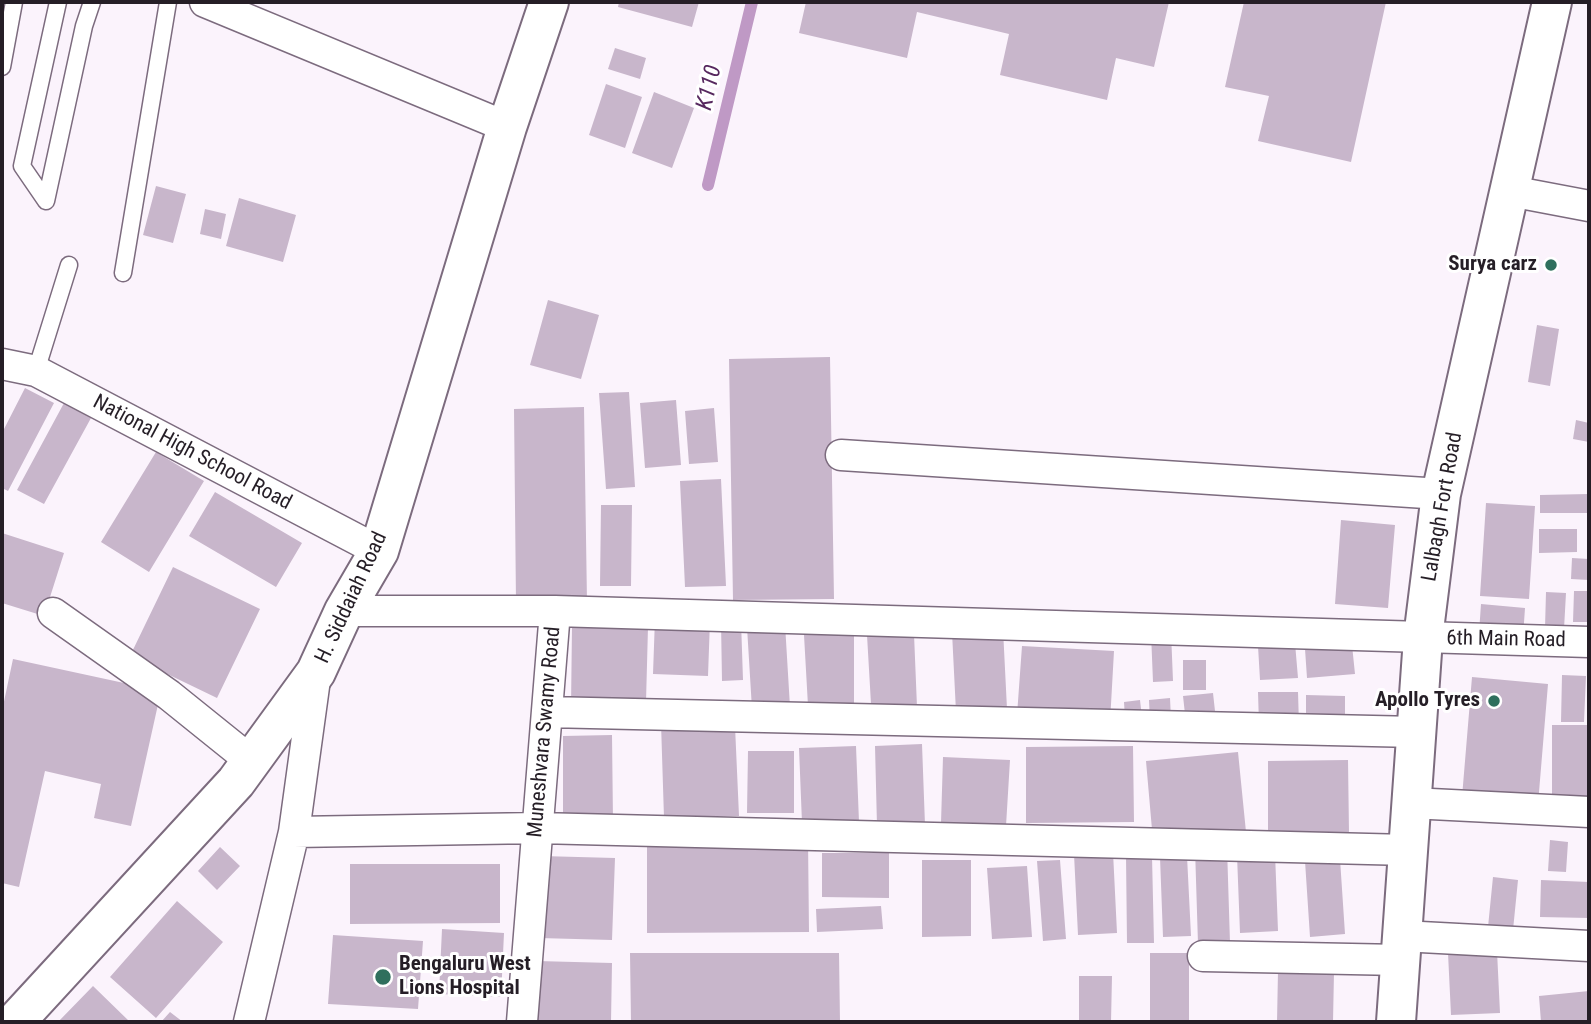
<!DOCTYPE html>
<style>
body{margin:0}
#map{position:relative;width:1591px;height:1024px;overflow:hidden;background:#fbf3fc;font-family:"Roboto Condensed",sans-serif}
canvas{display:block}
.frame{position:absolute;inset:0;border:4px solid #251e26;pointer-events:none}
</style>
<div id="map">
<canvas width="1591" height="1024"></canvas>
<div class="frame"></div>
</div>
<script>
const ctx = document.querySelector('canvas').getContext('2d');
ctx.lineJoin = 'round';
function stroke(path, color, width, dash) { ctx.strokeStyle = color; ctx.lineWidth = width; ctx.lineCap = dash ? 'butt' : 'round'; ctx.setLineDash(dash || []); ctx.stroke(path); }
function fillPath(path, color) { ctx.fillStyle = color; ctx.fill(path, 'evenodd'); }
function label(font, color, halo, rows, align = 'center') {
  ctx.font = font + ' "Roboto Condensed",sans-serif'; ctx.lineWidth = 6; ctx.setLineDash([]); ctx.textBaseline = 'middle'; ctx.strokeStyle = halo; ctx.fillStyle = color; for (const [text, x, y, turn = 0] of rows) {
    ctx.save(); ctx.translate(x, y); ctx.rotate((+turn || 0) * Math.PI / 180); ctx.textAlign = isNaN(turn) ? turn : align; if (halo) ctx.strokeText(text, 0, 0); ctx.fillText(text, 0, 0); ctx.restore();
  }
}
const stream = new Path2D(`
 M708,185L752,2`);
const building = new Path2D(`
 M619,2H699L692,27L618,7Z
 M806,2H1169L1154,67L1116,58L1107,100L1000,75L1009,34L917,12L907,58L799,33Z
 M1244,2H1386L1351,162L1258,141L1269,96L1225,87Z
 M615,48L646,58L640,79L608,69Z
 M606,84L642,97L625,148L589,135Z
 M654,92L694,108L672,168L632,153Z
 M156,186L186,194L173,243L143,235Z
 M239,198L296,215L283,262L226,246Z
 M205,209L226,214L221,239L200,234Z
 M548,300L599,315L581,379L530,365Z
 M1537,325L1559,329L1550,386L1528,382Z
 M830,357L834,599L733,600L729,359Z
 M25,388L54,403L8,491L2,488V433Z
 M629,392L635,487L606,489L599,393Z
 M676,400L681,465L645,468L640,403Z
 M64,403L91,418L44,504L17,490Z
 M584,407L587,602L516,603L514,409Z
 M714,408L718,462L689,464L685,411Z
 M1576,420L1589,423V442L1573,439Z
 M156,452L204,481L149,572L101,542Z
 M721,479L726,586L685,587L680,481Z
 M215,492L302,543L276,587L189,536Z
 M1589,494V513H1540V495Z
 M1486,503L1535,506L1529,599L1480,596Z
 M601,505H632L631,586H600Z
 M1341,520L1395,525L1388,608L1335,604Z
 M1539,529H1577V552L1539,553Z
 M2,533L64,553L44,616L2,603Z
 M1572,558L1589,559V580L1571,579Z
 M173,567L260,609L217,698L130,656Z
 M1574,591H1589V622H1573Z
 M1546,592L1566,593L1564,629L1545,628Z
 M1481,604L1525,608L1523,637L1479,633Z
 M655,618L710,620L708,676L653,674Z
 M741,621L743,680L722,681L721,622Z
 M785,624L790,707L752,709L747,627Z
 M572,626L648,627L646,702L571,707Z
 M1003,629L1007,709L956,712L952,632Z
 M1171,632L1173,681L1153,682L1151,633Z
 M914,634L917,707L871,704L867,635Z
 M804,635H854V706H808Z
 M1295,643L1298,678L1260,680L1258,646Z
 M1352,645L1355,674L1307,678L1305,649Z
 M1022,646L1114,651L1110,722L1017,715Z
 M13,659L161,691L131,826L94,818L101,784L45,771L19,887L2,883V711Z
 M1183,660H1206V690H1183Z
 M1562,675L1586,676L1584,722H1561Z
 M1472,677L1548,684L1538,804L1462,797Z
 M1258,692H1298L1299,725H1259Z
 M1213,693L1216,720L1186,723L1183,696Z
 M1306,695L1345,696V730L1306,729Z
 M1170,698L1171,719L1150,721L1149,700Z
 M1140,700L1142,718L1125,719L1124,702Z
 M661,723L735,726L739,816L664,818Z
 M1552,725H1589V806L1552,807Z
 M612,735L613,822L563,823V736Z
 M922,744L925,825L877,826L875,746Z
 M856,746L859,822L802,823L799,748Z
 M1133,746L1134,822L1026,823V747Z
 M748,751H794V813H747Z
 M1238,752L1246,832L1153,841L1146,761Z
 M943,757L1010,760L1006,826L941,823Z
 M1348,760L1349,833H1268V761Z
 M808,839L809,932L647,933V841Z
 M1550,840L1568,842L1566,872L1548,871Z
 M220,847L240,866L217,890L198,871Z
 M1227,847L1230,943L1198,944L1195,848Z
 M1113,852L1117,933L1078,935L1074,854Z
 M822,853H889V898L822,897Z
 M1275,853L1278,931L1240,933L1237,855Z
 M541,856L615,858L612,940L539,938Z
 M1126,856H1152L1154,943H1127Z
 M1187,856L1191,936L1163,937L1160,857Z
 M1340,859L1345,934L1310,937L1305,861Z
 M922,860H971V936L922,937Z
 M1060,860L1066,939L1043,941L1037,861Z
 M350,864H500V923L350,924Z
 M1027,866L1032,937L992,939L987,868Z
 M1493,877L1518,880L1513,930L1488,927Z
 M1541,880L1589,882V918L1540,917Z
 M177,901L223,942L156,1018L110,977Z
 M881,906L883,929L817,932L816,909Z
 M442,929L504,933L501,997L439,994Z
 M333,935L423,941L418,1009L328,1004Z
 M1497,951L1500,1013L1451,1015L1448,953Z
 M630,953H839L840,1022H631Z
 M1150,953H1189V1022H1150Z
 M537,961L612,963L611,1022H536Z
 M1278,971L1334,972L1333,1022H1277Z
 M1079,976H1112L1111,1022H1079Z
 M93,986L130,1022H58Z
 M1589,991V1022H1541L1539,996Z
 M170,1012L183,1022H161Z`);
const service = new Path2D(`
 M2,67L14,2
 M46,201L22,166L58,2
 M46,201L84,26L92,2
 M123,273L168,2
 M36,371L69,265`);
const minor = new Path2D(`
 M205,2L507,127
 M1510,191L1589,206
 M2,364L36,371L379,551
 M841,455L1441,494
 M344,611H555L522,1022
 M555,611L1589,642
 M53,613L169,695L251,761
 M547,712L1416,732
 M1411,803L1589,812
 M294,832L538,828L1408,850
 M1402,936L1589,946
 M1203,956L1400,960
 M249,1022L294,832L316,672`);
const primary = new Path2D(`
 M15,1022L236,782L316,672L344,611L379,551L507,127L549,2
 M1396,1022L1423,638L1441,494L1552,2`);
const markers = [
 [1551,265,7,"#2f6f5d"],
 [1494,701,7,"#2f6f5d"],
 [383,977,9,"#2f6f5d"]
];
const poiNames = [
 ["Surya carz",1537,265],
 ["Apollo Tyres",1480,701],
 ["Bengaluru West",399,965,"left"],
 ["Lions Hospital",399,989,"left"]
];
const streetNames = [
 ["National High School Road",192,453,28],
 ["Lalbagh Fort Road",1443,507,-80],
 ["H. Siddaiah Road",352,598,-65],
 ["6th Main Road",1506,640,1],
 ["Muneshvara Swamy Road",545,732,-85]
];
const waterNames = [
 ["K110",710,88,-77]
];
stroke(stream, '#bf99c5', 12);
fillPath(building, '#c8b6cb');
stroke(service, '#7c6b7e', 19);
stroke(minor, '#7c6b7e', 33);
stroke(primary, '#7c6b7e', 42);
stroke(service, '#fff', 16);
stroke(minor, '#fff', 30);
stroke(primary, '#fff', 38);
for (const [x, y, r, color] of markers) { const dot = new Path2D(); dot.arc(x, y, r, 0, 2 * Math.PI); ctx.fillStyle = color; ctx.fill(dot); stroke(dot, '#fff', 2.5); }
label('bold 21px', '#251e26', '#fff', poiNames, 'right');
label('21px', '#251e26', '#fff', streetNames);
label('italic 23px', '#57285f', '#fff', waterNames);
</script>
